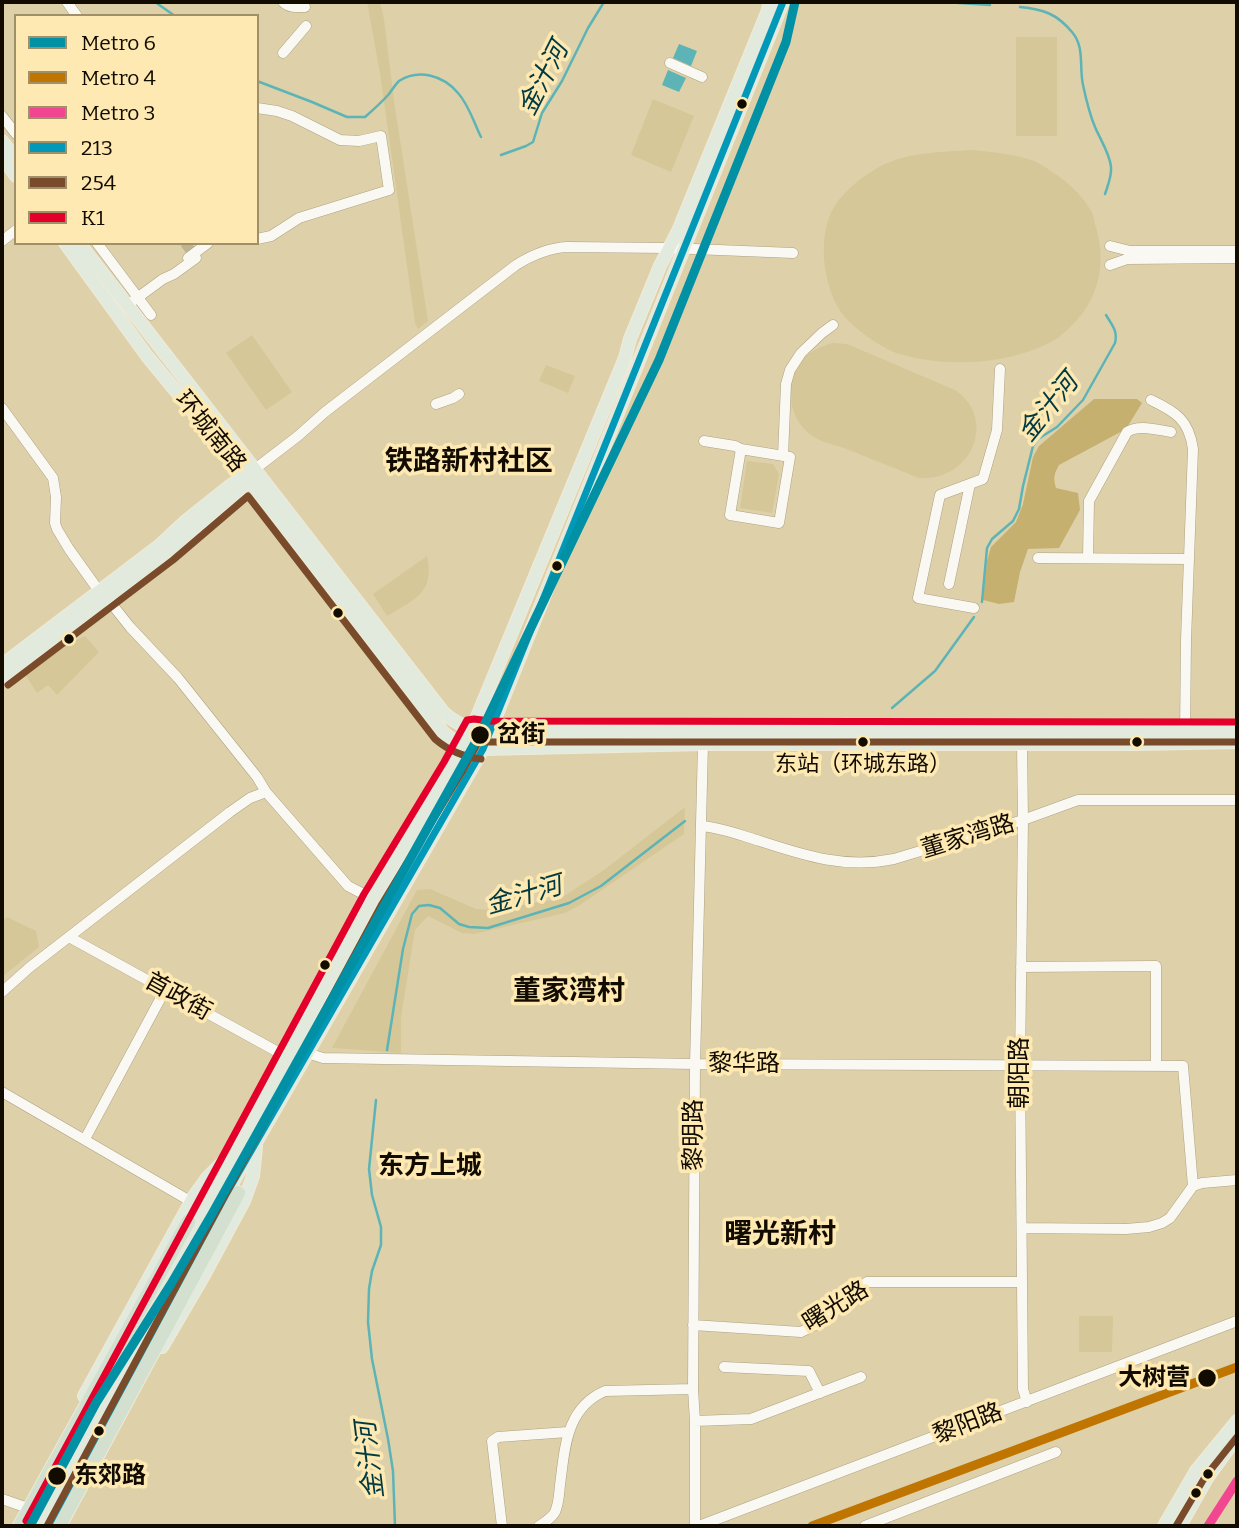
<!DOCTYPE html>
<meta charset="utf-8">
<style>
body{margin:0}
#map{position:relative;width:1239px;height:1528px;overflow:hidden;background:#ded1aa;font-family:Bitter,serif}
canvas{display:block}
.frame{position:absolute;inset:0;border:4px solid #120b00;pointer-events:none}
.legend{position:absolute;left:14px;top:14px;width:245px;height:231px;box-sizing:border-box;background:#fde9b1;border:2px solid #9f906a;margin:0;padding:9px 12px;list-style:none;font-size:21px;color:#120b00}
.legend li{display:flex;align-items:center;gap:14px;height:35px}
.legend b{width:35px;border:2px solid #9f906a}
</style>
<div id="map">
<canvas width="1239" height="1528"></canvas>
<div class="frame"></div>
<ul class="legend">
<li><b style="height:9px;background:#0290a4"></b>Metro 6</li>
<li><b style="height:9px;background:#bf7500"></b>Metro 4</li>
<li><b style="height:9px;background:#f24690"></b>Metro 3</li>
<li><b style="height:9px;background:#0299b9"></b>213</li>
<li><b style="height:9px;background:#7a4b2a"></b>254</li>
<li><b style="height:9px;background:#e4002b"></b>K1</li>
</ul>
</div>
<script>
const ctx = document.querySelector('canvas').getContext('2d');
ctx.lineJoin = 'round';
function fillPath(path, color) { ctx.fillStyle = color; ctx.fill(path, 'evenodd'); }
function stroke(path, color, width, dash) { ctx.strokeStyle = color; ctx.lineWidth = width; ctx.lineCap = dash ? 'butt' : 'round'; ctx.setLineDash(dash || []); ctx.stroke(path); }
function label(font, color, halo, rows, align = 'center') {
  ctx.font = font + ' Bitter,"Noto Sans SC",serif'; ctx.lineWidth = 7; ctx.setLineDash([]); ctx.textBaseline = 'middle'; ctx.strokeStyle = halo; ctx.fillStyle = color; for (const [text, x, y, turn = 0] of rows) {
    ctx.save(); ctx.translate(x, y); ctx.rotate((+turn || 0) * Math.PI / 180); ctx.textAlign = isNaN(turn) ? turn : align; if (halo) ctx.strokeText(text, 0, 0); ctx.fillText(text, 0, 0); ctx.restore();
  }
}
const green = new Path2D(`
 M367,2H380L384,19L394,101L428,321L418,329L415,323L380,73Z
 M1016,37H1057V136H1016Z
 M653,99L694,116L671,172L631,155Z
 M972,150C993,152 1014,154 1034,161C1041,164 1047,168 1052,172C1067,181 1081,194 1090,209C1093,213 1094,219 1095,224C1107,260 1100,299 1072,325C1067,330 1061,336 1056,339C1019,361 968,366 927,360C917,358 905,356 896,353C879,346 851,327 841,312C822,284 817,234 835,205C845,191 859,179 874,170C902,152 940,152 972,150Z
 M252,335L292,392L266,410L226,353Z
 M833,343L847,344L955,390C999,420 970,482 919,478C894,468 869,458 844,448C834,445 822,442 814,437C793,424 786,397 793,375C800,357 815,347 833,343Z
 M546,365L575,376L568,393L539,381Z
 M747,461L773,464L779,474L772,513L740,508Z
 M427,556C435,593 415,599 387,616L373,594Z
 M85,636L99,652L57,695L48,685L37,693L24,673L45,655Z
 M685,807L684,834L580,905L565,913L474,934L462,933L428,916L415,930L401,1017V1053L332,1048L417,890L430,889L476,909L496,910L561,898L604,870Z
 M7,917L36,931L39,947L2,977V921Z
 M1079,1316H1113L1112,1352H1079Z`);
const forest = new Path2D(`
 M1094,399H1137L1142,403L1126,429L1059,465C1054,474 1053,478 1056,488L1078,493L1080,510L1059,548L1028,549L1020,572L1014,602L999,604L983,600L987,561L991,547L1016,522L1023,504L1033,457L1039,446Z`);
const water = new Path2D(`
 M679,44L697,51L691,66L673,58Z
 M668,70L686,78L679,92L662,85Z`);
const stream = new Path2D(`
 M155,2L175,16
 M944,2L990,5
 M1020,7C1043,9 1057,14 1072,32C1085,47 1079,67 1083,85C1086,99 1089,113 1095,127C1100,139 1110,154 1111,167C1112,176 1108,185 1105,194
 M257,81L312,102L347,117H365C373,110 382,102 389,94C392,90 395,85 399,81C419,68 444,76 458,93C469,105 474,123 481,137
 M501,155L526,146L533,142L542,113L562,81L588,28L604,2
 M982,602L987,548L992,539L1013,521L1019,509L1023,486L1033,446L1038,439L1057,427L1083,400L1115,343C1118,331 1112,325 1106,315
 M892,708L935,671L974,617
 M387,1050L403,949L412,914L419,906L429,905L440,908L459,924L469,927L488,928L569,903L601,886L685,821
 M376,1100L369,1169L372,1195L381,1227V1245L372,1271L369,1289L368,1322L372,1359L388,1439L393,1471L395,1526`);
const minorTunnel = new Path2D(`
 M185,243L196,258`);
const minor = new Path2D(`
 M67,2L77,16
 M283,2C289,8 297,7 305,7
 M283,53L306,26
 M670,63L702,77
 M257,108L277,111L292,116L340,140L359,141L381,136L389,190L299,218L271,236L257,239
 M2,116L16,134
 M2,241L16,230
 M97,243L151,315
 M1110,246L1130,251H1237
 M188,258L208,243
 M1110,265L1127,259L1237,258
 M133,301L163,279L174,274L196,258
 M1151,400C1176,412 1189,420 1193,449L1186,640L1185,733
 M436,404L453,398L459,394
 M2,408L53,478L56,497L55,523L57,529L69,549L99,591
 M704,441L735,446L741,449
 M741,449L790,457L779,523L730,515Z
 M783,456L786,384L790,370L801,353L822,333L833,325
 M255,469L298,436L325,412L516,265C532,255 548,248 567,247L669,248L793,253
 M1038,558L1189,559
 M1088,558L1089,501L1127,432C1139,424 1157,430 1171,432
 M949,584L970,484
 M107,598L130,627L178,678L257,777L266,792
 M974,608L918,598L940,495L983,479L997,430L1000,369
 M1022,744L1023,820L1020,1066L1023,1389L1027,1402
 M702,826C722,828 740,835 760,841C806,856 845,869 894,859L1023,820L1078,800H1237
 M69,937L287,1057
 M1021,967L1156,966V1066
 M2,992L30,967L230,812L250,798L266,792L348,886L373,899
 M307,1053L323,1058L695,1064L1183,1066L1193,1186
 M2,1092L190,1201
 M85,1139L165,990
 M1022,1228L1126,1229L1149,1227L1162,1223L1170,1218L1193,1186L1202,1183L1237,1180
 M693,1325L801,1332L825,1320L867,1282H1022
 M724,1367L809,1371L820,1393
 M695,1421L751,1419L861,1377
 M2,1499L25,1507
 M502,1526L492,1441L498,1437L568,1432
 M539,1526C545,1522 552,1518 555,1512C559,1503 559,1494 560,1485C565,1447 566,1408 605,1391L693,1389
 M695,1526V1421L693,1389L695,1064L703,744
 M699,1526L1237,1321
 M865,1526L1056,1452`);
const major = new Path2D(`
 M2,141L16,159
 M2,157L16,176
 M65,243L147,356L250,481L443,732C454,743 467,747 483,749L703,744H1138L1237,742
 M79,243L444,713C456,724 473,730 489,732L764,731L1237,732
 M2,665L160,545L187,520L231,485L252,471
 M2,677L167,552L255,476
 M162,1347L203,1277L244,1201L253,1176L256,1147
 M84,1396L194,1196L207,1178L232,1153
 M35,1526L373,899L465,746L625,358L630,339L660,266L679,229L767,13L770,2
 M48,1526L225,1196L483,749L783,2
 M1164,1526L1196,1471L1237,1421
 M1180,1526L1207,1478L1237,1437`);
const highway = new Path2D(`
 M20,1526L188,1222
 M59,1526L238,1193`);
const bus1 = new Path2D(`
 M48,1526L225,1196L483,749L783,2`);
const bus2 = new Path2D(`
 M8,685L173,560L248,496L435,739C449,751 464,757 481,759
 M47,1526L382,904L462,772L479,741L489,742H1237
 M1176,1526L1205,1477L1237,1437`);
const bus3 = new Path2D(`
 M26,1521L364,894L444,762L467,720L474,719L490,721L1237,722`);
const metro1 = new Path2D(`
 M30,1526L96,1403L171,1284L212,1214L480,734L659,360L786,42L795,2`);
const metro2 = new Path2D(`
 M812,1526L1237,1367`);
const metro3 = new Path2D(`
 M1208,1526L1237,1481`);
const markers = [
 [742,104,6,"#120b00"],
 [557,566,6,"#120b00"],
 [338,613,6,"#120b00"],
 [69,639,6,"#120b00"],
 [480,735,10,"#120b00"],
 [863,742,6,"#120b00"],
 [1137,742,6,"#120b00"],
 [325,965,6,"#120b00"],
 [1207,1378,10,"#120b00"],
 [99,1431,6,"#120b00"],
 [1208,1474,6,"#120b00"],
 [57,1476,10,"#120b00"],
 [1196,1493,6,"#120b00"]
];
const busNames = [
 ["东站（环城东路）",863,765]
];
const streetNames = [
 ["环城南路",210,432,51],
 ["董家湾路",968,837,-17],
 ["首政街",178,997,29],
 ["黎华路",744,1064],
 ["朝阳路",1020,1073,-90],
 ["黎明路",694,1135,-90],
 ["曙光路",836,1307,-32],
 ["黎阳路",968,1424,-21]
];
const stopNames = [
 ["岔街",497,735],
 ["大树营",1190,1378,"right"],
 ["东郊路",74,1476]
];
const waterNames = [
 ["金汁河",544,79,-63],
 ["金汁河",1049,408,-51],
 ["金汁河",524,896,-16],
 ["金汁河",371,1460,-97]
];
const neighbourhoodNames = [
 ["东方上城",430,1167]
];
const quarterNames = [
 ["铁路新村社区",469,462],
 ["董家湾村",569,992],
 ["曙光新村",780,1235]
];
fillPath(green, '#d6c798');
fillPath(forest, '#c5b070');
fillPath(water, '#5cb4b6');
stroke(stream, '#5cb4b6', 2.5);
stroke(minorTunnel, '#bfb390', 10, [10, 5]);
stroke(minor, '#aca283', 11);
stroke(major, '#f0ead9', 14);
stroke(highway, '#f0ead9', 16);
stroke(minor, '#faf8f2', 10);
stroke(major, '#e2eade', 12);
stroke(highway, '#d3e0cf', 14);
stroke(bus1, '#0299b9', 7);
stroke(bus2, '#7a4b2a', 7);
stroke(bus3, '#e4002b', 7);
stroke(metro1, '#0290a4', 9);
stroke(metro2, '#bf7500', 9);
stroke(metro3, '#f24690', 9);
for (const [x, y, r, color] of markers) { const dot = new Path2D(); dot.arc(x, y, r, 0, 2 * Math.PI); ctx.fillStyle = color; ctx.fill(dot); stroke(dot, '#fde9b1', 2.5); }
label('22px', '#120b00', '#fde9b1', busNames);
label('24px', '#120b00', '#fde9b1', streetNames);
label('bold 24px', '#120b00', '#fde9b1', stopNames, 'left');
label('italic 26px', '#003941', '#fde9b1', waterNames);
label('bold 26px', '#120b00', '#fde9b1', neighbourhoodNames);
label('bold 28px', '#120b00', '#fde9b1', quarterNames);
</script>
